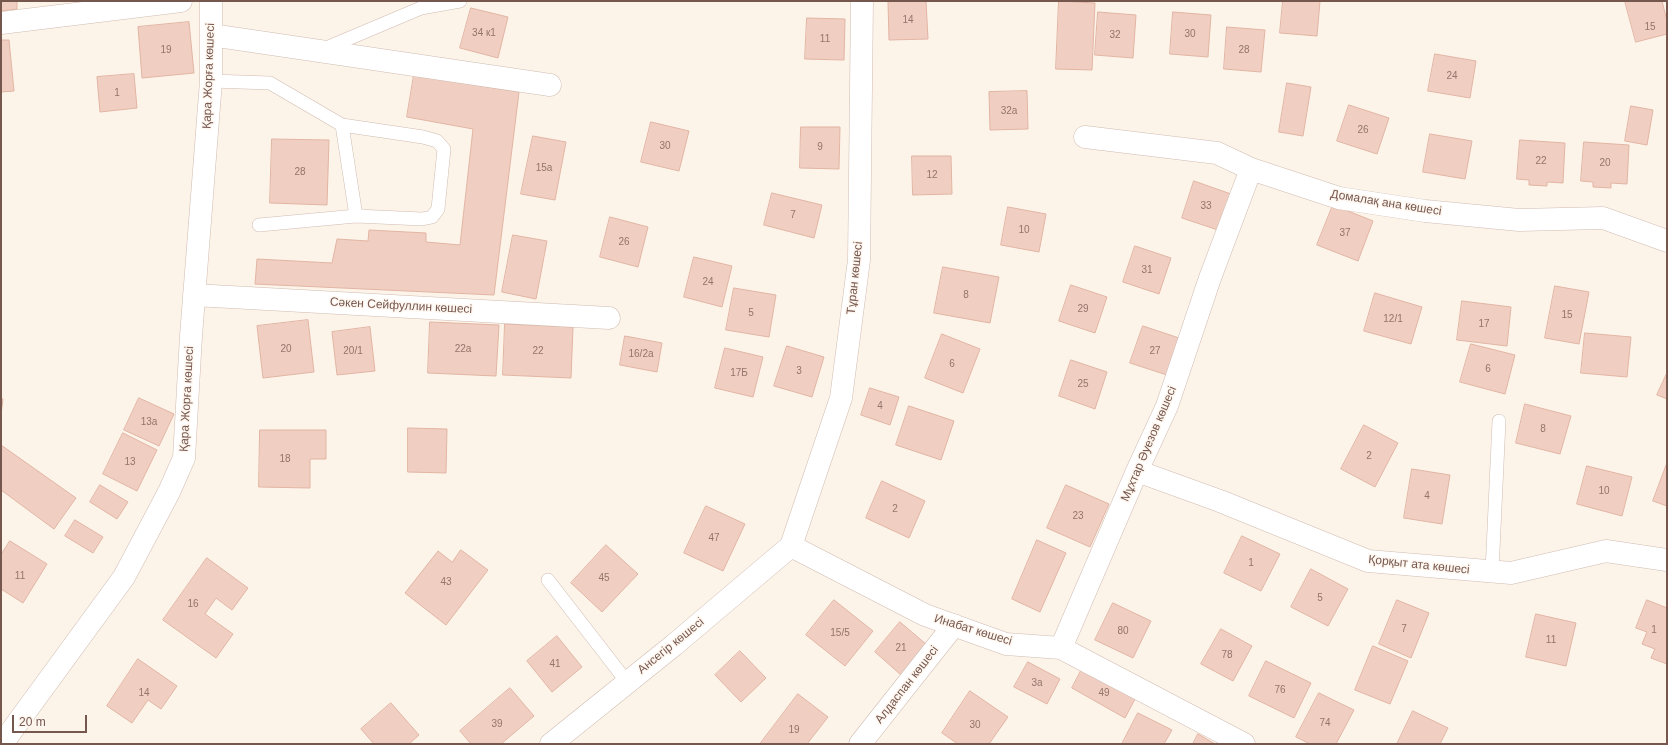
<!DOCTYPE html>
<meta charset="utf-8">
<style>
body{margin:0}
#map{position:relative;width:1668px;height:745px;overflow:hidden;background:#fcf3e9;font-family:Helvetica,sans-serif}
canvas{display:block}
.frame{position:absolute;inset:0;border:2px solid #76574e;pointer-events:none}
.scale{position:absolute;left:12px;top:715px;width:75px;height:18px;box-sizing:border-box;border:2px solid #76574e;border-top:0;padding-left:5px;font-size:12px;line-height:14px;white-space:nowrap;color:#76574e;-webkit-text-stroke:3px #fef7f0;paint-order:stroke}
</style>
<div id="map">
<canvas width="1668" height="745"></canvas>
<div class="frame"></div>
<div class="scale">20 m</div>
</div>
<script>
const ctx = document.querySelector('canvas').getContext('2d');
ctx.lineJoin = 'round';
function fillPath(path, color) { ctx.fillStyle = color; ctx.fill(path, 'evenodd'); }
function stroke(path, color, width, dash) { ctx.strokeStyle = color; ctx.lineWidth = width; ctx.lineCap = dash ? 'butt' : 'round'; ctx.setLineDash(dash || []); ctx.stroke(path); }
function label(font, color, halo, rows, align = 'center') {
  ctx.font = font + ' Helvetica,sans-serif'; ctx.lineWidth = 3; ctx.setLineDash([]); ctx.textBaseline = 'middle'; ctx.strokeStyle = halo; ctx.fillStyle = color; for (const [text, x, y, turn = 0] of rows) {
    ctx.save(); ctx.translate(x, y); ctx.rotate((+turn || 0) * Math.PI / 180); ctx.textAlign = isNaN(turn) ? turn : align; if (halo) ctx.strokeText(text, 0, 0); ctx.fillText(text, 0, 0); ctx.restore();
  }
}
const building = new Path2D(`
 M1,1H17V9L1,11Z
 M926,1L928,39L889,40L888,2Z
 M1059,1L1095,3L1092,70L1056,69Z
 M1283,1H1320L1317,36L1280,33Z
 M1625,1H1662L1667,21V34L1636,42Z
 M471,8L508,17L498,58L460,48Z
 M1098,12L1136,15L1133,58L1095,55Z
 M1173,12L1211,15L1208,57L1170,54Z
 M807,18L845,19L844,60L805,59Z
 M189,22L194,73L142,78L138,27Z
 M1227,27L1265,30L1261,72L1224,69Z
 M1,40H9L14,91L1,92Z
 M1435,54L1476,61L1470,98L1428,91Z
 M134,74L137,108L100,112L97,77Z
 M414,75L519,92L494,295L255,284L257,259L332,263L337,239L368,241L369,230L426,233V242L460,245L473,129L407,117Z
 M1287,83L1311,87L1303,136L1279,132Z
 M1027,91L1028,129L990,130L989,92Z
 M1349,105L1389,118L1377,154L1337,141Z
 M1631,106L1653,110L1647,145L1625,141Z
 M651,122L689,131L679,171L641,162Z
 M801,127H840L839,169L800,168Z
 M1430,134L1472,141L1465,179L1423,172Z
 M533,136L566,142L555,200L521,194Z
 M272,139L329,140L327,205L270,203Z
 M1520,140L1565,143L1563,183L1547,182V186L1529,185V180L1517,179Z
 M1584,142L1629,145L1627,184L1611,183V188L1593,187V182L1581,181Z
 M912,156H951L952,194L913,195Z
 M1194,181L1231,194L1218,230L1182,218Z
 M772,193L822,205L814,238L764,225Z
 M1333,205L1373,221L1358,261L1317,245Z
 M1008,207L1046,214L1039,252L1001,245Z
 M610,217L648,227L638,267L600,257Z
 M513,235L547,241L536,299L502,292Z
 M1135,246L1171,258L1159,294L1123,282Z
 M694,257L732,266L722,307L684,297Z
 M943,267L999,277L990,323L934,313Z
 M1071,285L1107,297L1095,333L1059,321Z
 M1555,286L1589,292L1579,344L1545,338Z
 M734,288L776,295L769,337L726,330Z
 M1375,293L1422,307L1411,344L1364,331Z
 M1462,301L1511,307L1507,346L1457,340Z
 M308,320L314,372L263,378L257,326Z
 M430,322L499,325L496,376L428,373Z
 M505,324L573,327L571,378L503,375Z
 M1143,326L1179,338L1167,375L1130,363Z
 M370,327L375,371L337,375L332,332Z
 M1585,333L1631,337L1627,377L1581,373Z
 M942,334L980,349L963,393L925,378Z
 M625,336L662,343L657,372L620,365Z
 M1471,344L1515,355L1505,394L1460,382Z
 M787,346L824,357L812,397L774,386Z
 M725,348L763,357L753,397L715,388Z
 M1071,360L1107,372L1095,409L1059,396Z
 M1667,373V399L1657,395Z
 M870,388L899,397L890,425L861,415Z
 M139,398L174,414L159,446L124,430Z
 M1,399H3L1,414Z
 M1525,404L1571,416L1560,454L1516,443Z
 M909,406L954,421L941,460L896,445Z
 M1364,425L1398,443L1375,487L1341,469Z
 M408,428L447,429L446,473L408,472Z
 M260,430H326V459H310V488L259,487Z
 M123,433L157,450L137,491L103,474Z
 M1,445L76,498L54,529L1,490Z
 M1667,463V506L1653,501Z
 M1587,466L1632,477L1622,516L1577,504Z
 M1412,469L1450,475L1442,524L1404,518Z
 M882,481L925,501L909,538L866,518Z
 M100,485L128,502L117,519L90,502Z
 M1066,485L1109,504L1090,547L1047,528Z
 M706,506L745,524L723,571L684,553Z
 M75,520L103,537L93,553L65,536Z
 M1242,536L1280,554L1261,591L1224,573Z
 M1037,540L1066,553L1040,612L1012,599Z
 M10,541L47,564L23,603L1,589V555Z
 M606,545L638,574L602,612L571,583Z
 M461,550L488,570L446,625L405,593L438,551L452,562Z
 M207,558L248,588L232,610L216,598L205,614L233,634L216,658L163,620Z
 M1311,569L1348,589L1328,626L1291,607Z
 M834,600L873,631L845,666L806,635Z
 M1397,600L1429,613L1411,658L1379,644Z
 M1647,600L1667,608V664L1651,658L1655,649L1642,644L1647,632L1636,628Z
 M1113,603L1151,621L1133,658L1095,640Z
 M1536,614L1576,623L1566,666L1526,657Z
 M900,622L927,645L901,675L875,652Z
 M1221,629L1252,646L1233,681L1201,664Z
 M557,636L582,667L552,692L527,661Z
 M1373,646L1408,661L1390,704L1355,690Z
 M740,651L766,678L741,702L715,675Z
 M138,659L177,686L161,709L148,700L132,723L107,706Z
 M1266,661L1311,683L1294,718L1249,696Z
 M1028,662L1060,679L1047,704L1014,687Z
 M1082,669L1135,699L1125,718L1072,688Z
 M510,688L534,716L501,744H471L460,731Z
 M970,691L1008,717L989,744H958L942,733Z
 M1319,693L1354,710L1336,744H1310L1296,737Z
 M798,694L828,717L807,744H760Z
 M391,703L419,735L409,744H374L361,729Z
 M1413,711L1448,728L1440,744H1397Z
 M1138,713L1172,730L1164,744H1122Z
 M1198,734L1215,744H1193Z`);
const service = new Path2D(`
 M324,49L421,8L460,1
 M211,81L270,83L342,125L423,137L437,141L444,149L438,209L432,217L422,219L356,216L259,225
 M342,125L356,216
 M1492,572L1499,421
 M548,580L627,682`);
const minor = new Path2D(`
 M1,23L181,1
 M211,35L550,85
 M1085,137L1217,153L1251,169L1339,198L1425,211L1519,220L1603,218L1667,241
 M194,295L609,318
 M1137,471L1220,501L1368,561L1511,573L1606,551L1667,560
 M791,546L841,398L859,260L862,1
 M791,546L925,615L1006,644L1061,648L1244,744
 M1061,648L1137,471L1167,406L1210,278L1251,169
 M2,744L124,577L169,492L184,458L191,336L211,81V1
 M551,744L674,645L791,546
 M860,744L954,625`);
const numberNames = [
 ["14",908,20],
 ["15",1650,27],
 ["34 к1",484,33],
 ["30",1190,34],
 ["32",1115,35],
 ["11",825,39],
 ["19",166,50],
 ["28",1244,50],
 ["24",1452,76],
 ["1",117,93],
 ["32а",1009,111],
 ["26",1363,130],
 ["30",665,146],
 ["9",820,147],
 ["22",1541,161],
 ["20",1605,163],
 ["15а",544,168],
 ["28",300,172],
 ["12",932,175],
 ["33",1206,206],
 ["7",793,215],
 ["10",1024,230],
 ["37",1345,233],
 ["26",624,242],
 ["31",1147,270],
 ["24",708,282],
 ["8",966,295],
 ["29",1083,309],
 ["5",751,313],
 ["15",1567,315],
 ["12/1",1393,319],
 ["17",1484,324],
 ["20",286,349],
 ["22а",463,349],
 ["20/1",353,351],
 ["22",538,351],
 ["27",1155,351],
 ["16/2а",641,354],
 ["6",952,364],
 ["6",1488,369],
 ["3",799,371],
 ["17Б",739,373],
 ["25",1083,384],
 ["4",880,406],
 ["13а",149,422],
 ["8",1543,429],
 ["2",1369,456],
 ["18",285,459],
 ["13",130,462],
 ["10",1604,491],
 ["4",1427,496],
 ["2",895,509],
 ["23",1078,516],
 ["47",714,538],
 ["1",1251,563],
 ["11",20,576],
 ["45",604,578],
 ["43",446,582],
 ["5",1320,598],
 ["16",193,604],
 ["7",1404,629],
 ["1",1654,630],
 ["80",1123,631],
 ["15/5",840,633],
 ["11",1551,640],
 ["21",901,648],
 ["78",1227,655],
 ["41",555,664],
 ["3а",1037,683],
 ["76",1280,690],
 ["14",144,693],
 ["49",1104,693],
 ["74",1325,723],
 ["39",497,724],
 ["30",975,725],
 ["19",794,730]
];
const streetNames = [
 ["Қара Жорға көшесі",209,76,-88],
 ["Домалақ ана көшесі",1386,203,9],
 ["Тұран көшесі",855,278,-84],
 ["Сәкен Сейфуллин көшесі",401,306,3],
 ["Қара Жорға көшесі",187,399,-87],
 ["Мұхтар Әуезов көшесі",1149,444,-67],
 ["Қорқыт ата көшесі",1419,565,6],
 ["Инабат көшесі",973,630,17],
 ["Ансегір көшесі",671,646,-39],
 ["Алдаспан көшесі",907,685,-52]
];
fillPath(building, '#f0cfc2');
stroke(building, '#e2b4a3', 1);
stroke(service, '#d0bcb2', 14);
stroke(minor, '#d0bcb2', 23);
stroke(service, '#fff', 13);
stroke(minor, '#fff', 22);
label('10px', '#94756b', null, numberNames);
label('12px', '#76574e', '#fef7f0', streetNames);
</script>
